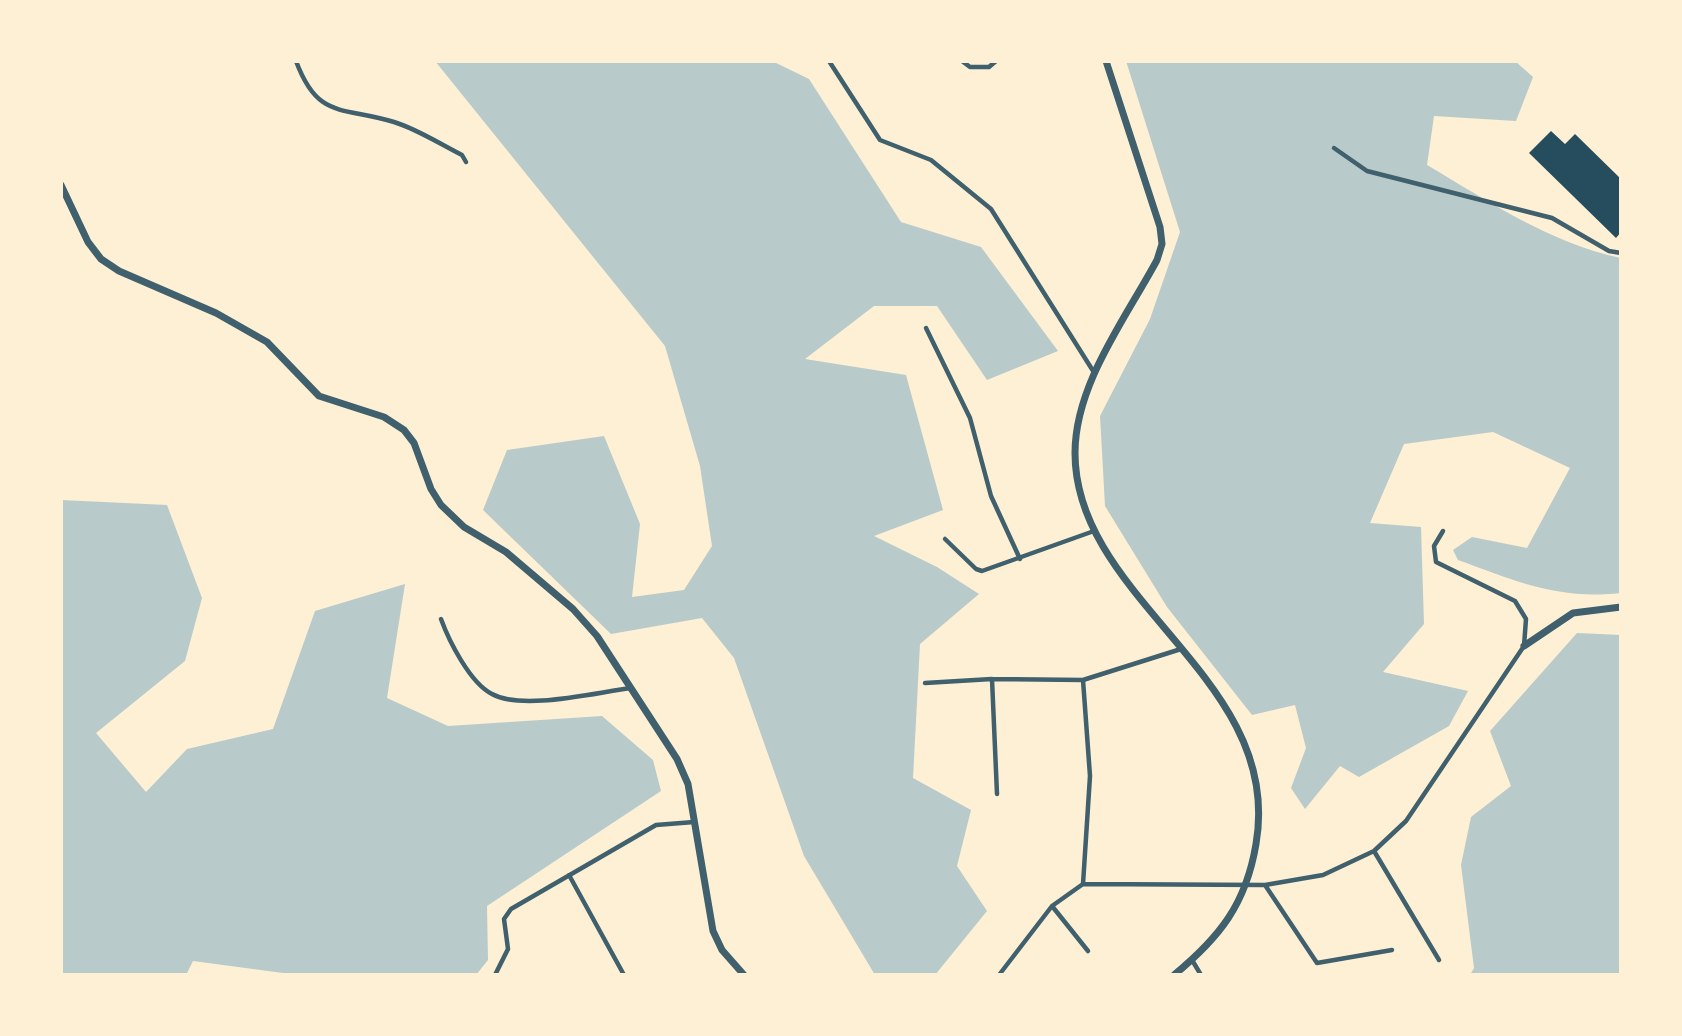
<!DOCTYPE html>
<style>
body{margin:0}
#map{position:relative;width:1682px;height:1036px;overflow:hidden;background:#fdf0d5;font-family:"Nunito Sans",sans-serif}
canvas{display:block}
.frame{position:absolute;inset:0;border:63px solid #fdf0d5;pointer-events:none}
</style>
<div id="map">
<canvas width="1682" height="1036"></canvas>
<div class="frame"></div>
</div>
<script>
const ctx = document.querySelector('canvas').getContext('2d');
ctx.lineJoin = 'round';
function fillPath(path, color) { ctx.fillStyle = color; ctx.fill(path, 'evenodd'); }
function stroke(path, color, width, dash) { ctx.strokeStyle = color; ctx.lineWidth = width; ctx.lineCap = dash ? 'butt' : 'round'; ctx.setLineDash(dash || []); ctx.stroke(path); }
const green = new Path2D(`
 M435,61H772L809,79L901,222L981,247L1058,351L987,380L937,306H874L805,359L906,375L943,510L874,536L937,567L979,594L920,644L913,778L971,810L957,866L987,911L935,975H875L804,856L734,658L702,618L611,634L483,510L507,450L604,436L640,524L632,597L684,590L712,546L700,466L665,346Z
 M1126,61H1515L1533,77L1516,121L1434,116L1427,165C1488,201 1550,243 1621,258V593C1557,600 1516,581 1458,560L1453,550L1472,537L1527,548L1570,468L1493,432L1404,444L1370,523L1421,527L1424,624L1383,672L1468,691L1449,726L1359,777L1340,766L1305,809L1291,788L1306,748L1295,705L1252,715L1167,607L1105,506L1100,416L1150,319L1180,232Z
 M61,500L167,505L202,598L185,661L96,733L146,792L187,749L273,729L315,611L405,584L387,698L448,726L602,716L653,760L661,791L487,906L488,960L476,975H298L193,961L186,975H61Z
 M1577,633L1621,635V975H1470L1474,968L1461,865L1471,817L1511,786L1490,731Z`);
const building = new Path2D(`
 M1551,131L1565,144L1575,134L1621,179V232L1616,238L1529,153Z`);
const service = new Path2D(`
 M296,61C318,120 342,106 394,122C417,129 440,144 462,155L466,162
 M829,61L880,140L931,160L991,209L1095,374
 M962,61L970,67H989L996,61
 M1334,148L1367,171L1552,218L1609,251L1621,253
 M926,328L970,418L991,496L1020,559
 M945,539L976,569L982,571L1094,531
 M441,619C449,641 470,683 492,694C523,711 597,692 632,688
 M992,679L997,794
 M925,683L992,679L1083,680L1181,649
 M1374,851L1439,960
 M569,875L624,975
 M1083,884L1265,885L1323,875L1374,851L1406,821L1524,646L1526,619L1515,601L1436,562L1434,546L1443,531
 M1265,885L1317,963L1392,950
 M1052,906L1088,951
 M1192,960L1201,975
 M495,975L508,949L504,919L511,909L656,825L694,822
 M999,975L1052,906L1083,884L1090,776L1083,680`);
const minor = new Path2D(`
 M1106,61L1160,227L1162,244L1157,260C1126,318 1075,384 1075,453C1075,602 1285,678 1256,844C1246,904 1220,937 1174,975
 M61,185L88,242L101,259L119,271L216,313L267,342L319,396L384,417L404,430L414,443L431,489L441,505L464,527L506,552L573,609L597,636L677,759L688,784L713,931L722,950L744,975
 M1524,646L1573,613L1621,607`);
fillPath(green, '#b9caca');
fillPath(building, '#264d5e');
stroke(service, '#3f606c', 4.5);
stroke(minor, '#3f606c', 7);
</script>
